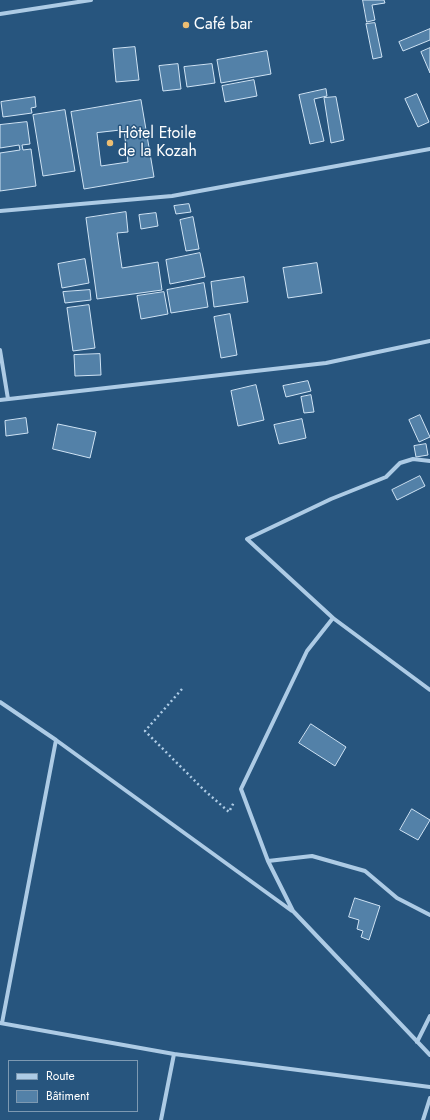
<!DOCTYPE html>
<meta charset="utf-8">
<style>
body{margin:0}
#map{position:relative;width:430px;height:1120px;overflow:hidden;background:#27557e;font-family:Jost,sans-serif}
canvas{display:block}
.legend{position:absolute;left:8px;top:1060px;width:130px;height:52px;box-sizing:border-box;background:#27557e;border:1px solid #7d99b2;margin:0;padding:5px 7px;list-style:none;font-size:12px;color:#fff}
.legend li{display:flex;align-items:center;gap:8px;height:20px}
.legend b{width:20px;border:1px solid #7d99b2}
</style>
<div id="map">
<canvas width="430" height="1120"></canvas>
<ul class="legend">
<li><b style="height:5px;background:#adcbe5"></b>Route</li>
<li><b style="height:11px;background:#5381a8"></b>Bâtiment</li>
</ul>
</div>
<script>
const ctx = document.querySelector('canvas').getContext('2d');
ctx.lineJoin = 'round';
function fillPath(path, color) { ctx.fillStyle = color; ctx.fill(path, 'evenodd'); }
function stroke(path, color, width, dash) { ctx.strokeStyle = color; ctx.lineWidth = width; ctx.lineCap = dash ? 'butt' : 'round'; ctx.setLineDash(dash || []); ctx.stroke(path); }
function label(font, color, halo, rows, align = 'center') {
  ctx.font = font + ' Jost,sans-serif'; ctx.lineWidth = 3; ctx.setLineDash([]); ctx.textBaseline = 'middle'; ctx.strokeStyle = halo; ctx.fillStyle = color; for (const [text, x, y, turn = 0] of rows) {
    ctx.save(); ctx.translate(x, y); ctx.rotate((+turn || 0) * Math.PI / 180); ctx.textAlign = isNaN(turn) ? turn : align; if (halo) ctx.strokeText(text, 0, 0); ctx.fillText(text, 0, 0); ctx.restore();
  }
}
const building = new Path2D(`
 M363,0H384L385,3L372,5L375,20L367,22Z
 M375,23L382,57L373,59L366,24Z
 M430,29V40L403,51L399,42Z
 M135,47L139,80L116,82L113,49Z
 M430,48V73L421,52Z
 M267,51L271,74L221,83L217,60Z
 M178,64L181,89L163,91L159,66Z
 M212,64L215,83L187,87L184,67Z
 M254,80L257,96L225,102L222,86Z
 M326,89L327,96L314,99L324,141L310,144L299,95Z
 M417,94L429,122L418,127L405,99Z
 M35,97L36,107L31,108L32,113L3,117L1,102Z
 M336,97L344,140L331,143L324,98Z
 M141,100L154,177L84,189L71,112ZM124,130L128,162L101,166L97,133Z
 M65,110L75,171L43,176L33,115Z
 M27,122L30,144L22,145L23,150L31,149L36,186L0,191V153L20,150L19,145L0,148V125Z
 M189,204L191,212L176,214L174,206Z
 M126,212L128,232L117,233L122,268L158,262L162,290L97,299L86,218Z
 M156,213L158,226L141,229L139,215Z
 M193,217L199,249L186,251L180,220Z
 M200,253L205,277L170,284L166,260Z
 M85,259L89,283L62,288L58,264Z
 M317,263L322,293L288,298L283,268Z
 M244,277L248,302L214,307L211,282Z
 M204,283L208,307L171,313L167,290Z
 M90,290L91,300L65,303L63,292Z
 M164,292L168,314L141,319L137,296Z
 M89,305L95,348L73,351L67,308Z
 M230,314L237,355L221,358L214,317Z
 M100,354L101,375L75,376L74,355Z
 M308,381L311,391L286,397L283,386Z
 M256,385L264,420L238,426L231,391Z
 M311,395L314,412L304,413L301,397Z
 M420,415L430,437L419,442L409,420Z
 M26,418L28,433L6,436L5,421Z
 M302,419L306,438L279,444L274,425Z
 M58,424L96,432L90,458L53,449Z
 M426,444L428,455L416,457L414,446Z
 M420,476L425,486L397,500L392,490Z
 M311,724L346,747L335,766L299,743Z
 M412,809L430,820L418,840L400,830Z
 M355,898L380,906L369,940L361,937L363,931L357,929L359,920L349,917Z`);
const path = new Path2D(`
 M182,689L145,731L204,790L229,812L234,802`);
const minor = new Path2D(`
 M0,14L91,0
 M0,211L172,196L430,149
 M0,350L8,399
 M0,400L326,363L430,341
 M333,618L247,539L331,499L386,477L400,463L413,459L430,461
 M430,690L333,618L307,651L241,789L268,861L293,911L430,1055
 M0,702L56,740L2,1023
 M56,740L292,911
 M268,861L312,856L365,871L397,898L430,915
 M0,1023L174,1054L430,1087
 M417,1042L430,1016
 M161,1120L174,1054
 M423,1120L430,1098`);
const markers = [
 [186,25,4,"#edbe72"],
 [110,143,4,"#edbe72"]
];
const poiNames = [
 ["Café bar",194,25],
 ["Hôtel Etoile",118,134],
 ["de la Kozah",118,152]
];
fillPath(building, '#5381a8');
stroke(building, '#cfe3f4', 1);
stroke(path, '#adcbe5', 2.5, [2, 3]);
stroke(minor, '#adcbe5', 4);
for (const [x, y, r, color] of markers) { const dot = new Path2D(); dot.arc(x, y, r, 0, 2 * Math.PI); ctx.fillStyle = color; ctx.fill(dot); stroke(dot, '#27557e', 1.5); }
label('16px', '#fff', '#27557e', poiNames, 'left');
</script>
